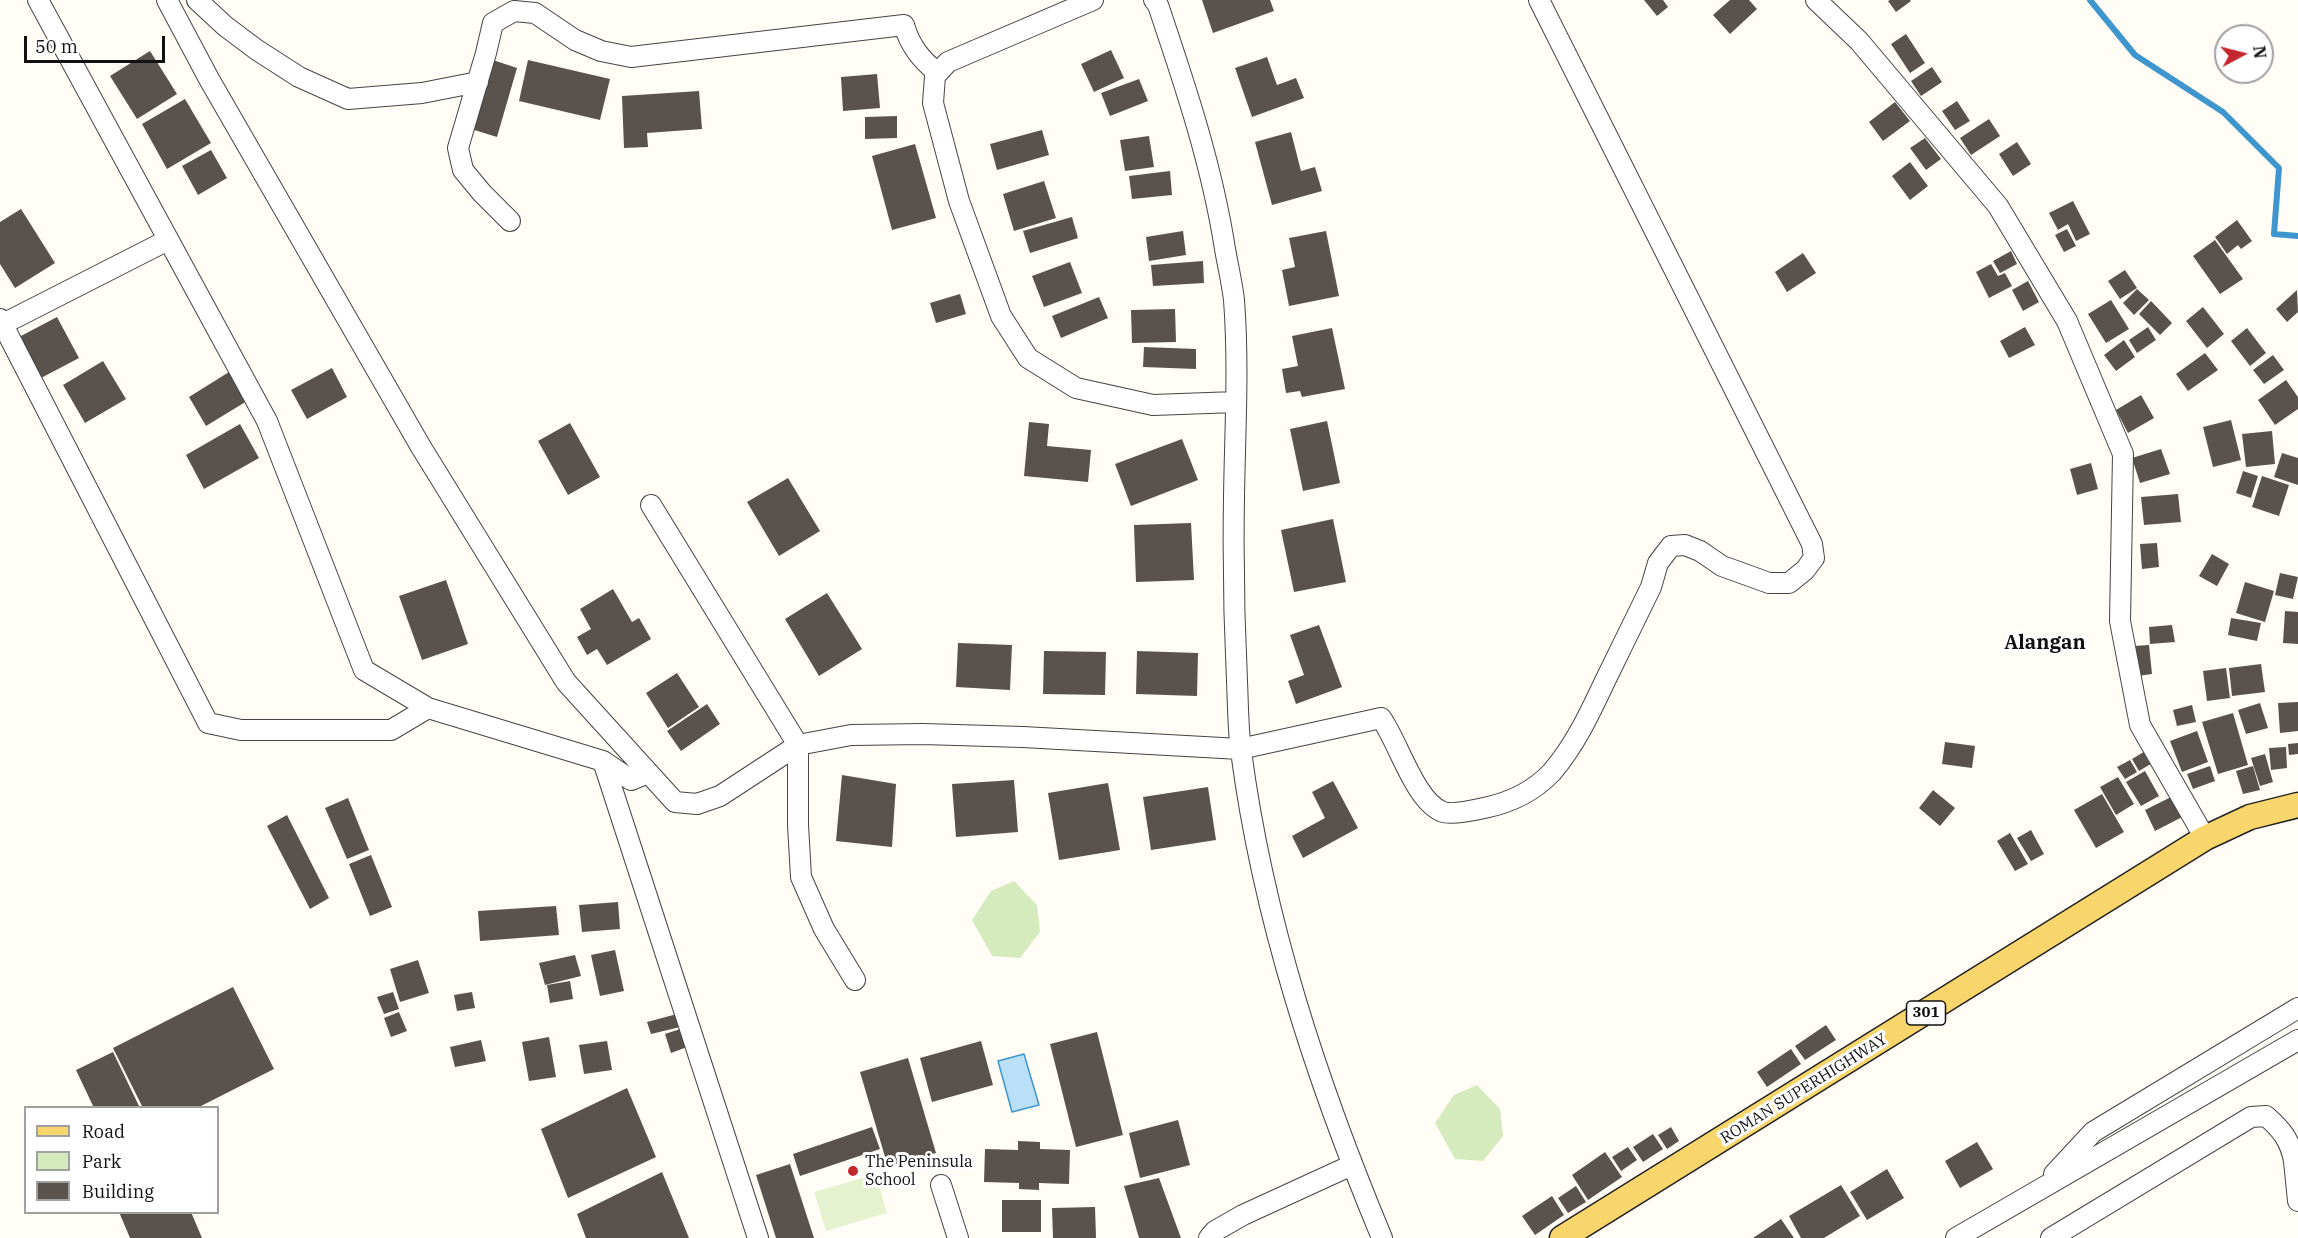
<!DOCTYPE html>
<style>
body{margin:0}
#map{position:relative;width:2298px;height:1238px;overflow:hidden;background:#fffdf5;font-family:"IBM Plex Serif",serif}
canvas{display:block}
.legend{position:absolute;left:24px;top:1106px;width:195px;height:108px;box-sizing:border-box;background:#fff;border:2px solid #a0a0a0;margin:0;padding:8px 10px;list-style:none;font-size:18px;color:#111}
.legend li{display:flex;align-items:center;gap:12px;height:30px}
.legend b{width:30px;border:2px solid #a0a0a0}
.north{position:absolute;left:2214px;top:24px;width:60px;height:60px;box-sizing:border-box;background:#fff;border:2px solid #a0a0a0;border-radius:50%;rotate:83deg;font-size:16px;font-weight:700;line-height:24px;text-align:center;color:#111}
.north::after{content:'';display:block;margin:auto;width:21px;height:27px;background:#c4262e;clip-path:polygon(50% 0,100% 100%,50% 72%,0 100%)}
.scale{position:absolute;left:24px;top:36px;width:141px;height:27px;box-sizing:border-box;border:3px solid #111;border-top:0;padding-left:8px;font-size:18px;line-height:21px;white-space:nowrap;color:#111;-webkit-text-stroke:4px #fff;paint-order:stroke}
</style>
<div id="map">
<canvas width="2298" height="1238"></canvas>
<ul class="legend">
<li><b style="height:8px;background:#f9d66b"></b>Road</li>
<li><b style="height:16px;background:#d5ebbd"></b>Park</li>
<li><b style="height:16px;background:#5a524d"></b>Building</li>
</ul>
<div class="north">N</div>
<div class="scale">50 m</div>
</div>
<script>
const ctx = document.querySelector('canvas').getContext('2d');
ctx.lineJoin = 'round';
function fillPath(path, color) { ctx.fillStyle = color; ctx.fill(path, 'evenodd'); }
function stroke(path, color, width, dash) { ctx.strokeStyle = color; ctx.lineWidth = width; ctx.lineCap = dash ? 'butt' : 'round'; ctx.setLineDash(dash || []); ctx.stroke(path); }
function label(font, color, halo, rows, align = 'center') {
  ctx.font = font + ' "IBM Plex Serif",serif'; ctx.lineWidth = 6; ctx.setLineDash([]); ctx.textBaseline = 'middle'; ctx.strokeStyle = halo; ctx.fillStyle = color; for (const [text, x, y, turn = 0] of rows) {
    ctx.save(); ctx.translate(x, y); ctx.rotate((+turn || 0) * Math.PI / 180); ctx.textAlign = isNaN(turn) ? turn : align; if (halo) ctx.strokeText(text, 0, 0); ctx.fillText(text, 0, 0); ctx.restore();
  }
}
const green = new Path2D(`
 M1014,881L1037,905L1040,932L1020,958L992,956L972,920L991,891Z
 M1477,1085L1500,1109L1503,1136L1483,1161L1455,1159L1435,1123L1454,1095Z`);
const pitch = new Path2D(`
 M876,1174L887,1213L826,1231L814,1192Z`);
const water = new Path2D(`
 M1024,1054L1039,1105L1012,1112L998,1061Z`);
const stream = new Path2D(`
 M2090,0L2135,55L2223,112L2279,168L2274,234L2298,236`);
const building = new Path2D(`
 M1202,0H1270L1274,11L1213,33Z
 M1644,0H1663L1668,7L1657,16Z
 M1730,0H1749L1757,9L1730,34L1713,15Z
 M1890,0H1910L1911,1L1896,12L1888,1Z
 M1906,34L1925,63L1910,73L1891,44Z
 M1111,50L1124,78L1094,92L1081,64Z
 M150,51L177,94L137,119L110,76Z
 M1267,57L1277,85L1296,78L1304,98L1252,117L1235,68Z
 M490,59L517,68L497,137L468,128Z
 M528,60L610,79L600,120L519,101Z
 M1932,67L1942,82L1921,96L1911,81Z
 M877,74L880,108L843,111L841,77Z
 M1139,79L1148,101L1110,116L1101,93Z
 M699,91L702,129L647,133L648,147L624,148L622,96Z
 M185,99L211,143L167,169L142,124Z
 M1957,101L1970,121L1955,130L1942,111Z
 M1895,102L1910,121L1883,141L1869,122Z
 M897,116V138L865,139V117Z
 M1989,119L2000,136L1971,155L1960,138Z
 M1042,130L1049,155L997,170L990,144Z
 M1291,132L1301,171L1315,167L1322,191L1272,205L1255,142Z
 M1149,136L1154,167L1125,171L1120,140Z
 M1925,138L1941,159L1926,170L1910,148Z
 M2017,142L2031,164L2013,176L1999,154Z
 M915,144L936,218L892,230L872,156Z
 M211,150L227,178L198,195L182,166Z
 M1910,162L1928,186L1910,200L1892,176Z
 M1170,171L1172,195L1132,199L1129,176Z
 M1044,181L1056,218L1014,231L1003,194Z
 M2073,201L2090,234L2076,241L2068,224L2058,230L2049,213Z
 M21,209L55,263L15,288L0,264V222Z
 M1072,217L1078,238L1030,253L1023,231Z
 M2237,220L2252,241L2241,249L2238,245L2227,254L2215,237Z
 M2067,229L2076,246L2064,252L2055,235Z
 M1183,231L1186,255L1149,261L1146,237Z
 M1326,231L1339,296L1289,306L1282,270L1295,267L1289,238Z
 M2215,240L2243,279L2220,294L2193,256Z
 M2011,251L2017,264L2000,273L1993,261Z
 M1803,253L1816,273L1787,292L1775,272Z
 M1203,261L1204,283L1153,286L1151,265Z
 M1070,262L1082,293L1044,307L1032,276Z
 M1991,264L1998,276L2005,273L2012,286L1989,298L1976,272Z
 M2125,270L2137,288L2120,299L2108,281Z
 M2028,281L2039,302L2023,311L2012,290Z
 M2137,289L2149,300L2134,315L2123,303Z
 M2297,290L2298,312L2287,322L2276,309Z
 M960,294L966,314L936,323L930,303Z
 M1099,297L1108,318L1061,338L1052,316Z
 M2111,300L2129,329L2106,343L2088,314Z
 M2151,301L2172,323L2160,335L2139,314Z
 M2203,307L2224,334L2207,348L2186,321Z
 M1175,309L1176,342L1132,343L1131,310Z
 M57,317L79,358L41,378L19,337Z
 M2025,327L2035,345L2009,358L2000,341Z
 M2148,327L2156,340L2137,353L2129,340Z
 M1332,328L1345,389L1302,397L1300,391L1286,393L1282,369L1298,366L1292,336Z
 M2247,328L2266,353L2250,366L2231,341Z
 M2124,340L2135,357L2116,371L2104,355Z
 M1144,347L1196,349V369L1143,367Z
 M2205,353L2218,370L2188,391L2176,374Z
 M2273,355L2284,370L2264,384L2253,370Z
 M103,361L126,399L85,423L63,385Z
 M332,368L347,397L307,419L291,390Z
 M229,372L247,401L206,426L189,397Z
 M2286,380L2298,397V409L2275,425L2258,400Z
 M2141,395L2154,418L2128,433L2116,410Z
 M2231,420L2241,460L2213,467L2203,427Z
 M1327,421L1340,483L1303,491L1290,429Z
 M1029,422L1049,424L1047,446L1091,450L1088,482L1024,476Z
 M570,423L600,477L568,495L538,441Z
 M240,424L259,458L204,489L186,455Z
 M2272,431L2275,464L2246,467L2242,434Z
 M1182,439L1198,480L1131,506L1115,464Z
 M2161,449L2170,474L2140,483L2132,458Z
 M2282,453L2298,458V485L2274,477Z
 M2091,463L2098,489L2077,495L2070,469Z
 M2243,471L2258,476L2251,498L2236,493Z
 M2262,476L2289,485L2279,516L2252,507Z
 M788,478L820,531L779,556L747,502Z
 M2178,494L2181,522L2144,525L2141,497Z
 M1333,519L1346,582L1294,592L1281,530Z
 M1191,523L1194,580L1136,582L1134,525Z
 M2157,543L2159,567L2142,569L2140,544Z
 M2212,554L2229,564L2217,586L2199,576Z
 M2280,573L2298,577L2293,599L2275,595Z
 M446,580L468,644L422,660L399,596Z
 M2245,582L2274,591L2265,622L2236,613Z
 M613,589L632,622L639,618L651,639L607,665L597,649L587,655L577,637L591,629L580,609Z
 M827,593L862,649L819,676L785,619Z
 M2285,611L2298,612V644L2283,643Z
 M2231,618L2261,623L2257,641L2228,635Z
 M1319,625L1342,687L1296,704L1288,681L1304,675L1290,635Z
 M2172,625L2175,642L2150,644L2149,627Z
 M958,643L1012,645L1010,690L956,687Z
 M2149,645L2152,674L2138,676L2134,646Z
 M1044,651L1106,652L1105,695L1043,694Z
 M1137,651L1198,653L1197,696L1136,694Z
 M2261,664L2265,692L2232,696L2229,668Z
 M2226,668L2230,698L2207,701L2203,671Z
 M677,673L699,707L668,728L646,693Z
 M2298,702V731L2280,733L2278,703Z
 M2260,703L2268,728L2246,734L2238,710Z
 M707,704L720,724L681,751L667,731Z
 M2192,705L2196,722L2177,726L2173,710Z
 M2233,713L2248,765L2218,774L2202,722Z
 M2197,731L2208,762L2182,772L2170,741Z
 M1945,742L1975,746L1972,768L1942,764Z
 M2298,743V754L2289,755L2288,744Z
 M2286,747L2287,768L2271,770L2269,748Z
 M2147,750L2154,762L2139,771L2132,759Z
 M2265,754L2273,782L2260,786L2251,758Z
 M2130,760L2137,772L2125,779L2117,767Z
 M2210,766L2215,781L2193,789L2187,774Z
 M2253,766L2260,790L2243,794L2236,771Z
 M2145,771L2159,796L2141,806L2126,782Z
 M842,775L896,784L892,847L836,841Z
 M2118,777L2134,804L2116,815L2100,787Z
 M1014,780L1018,832L956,837L952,784Z
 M1333,781L1358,828L1303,858L1292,836L1325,818L1312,792Z
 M1108,783L1120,850L1059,860L1048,793Z
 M1208,787L1216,840L1151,850L1143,797Z
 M1933,790L1955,808L1940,826L1919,808Z
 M2102,794L2124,832L2096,848L2074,810Z
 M2177,794L2188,814L2155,831L2145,810Z
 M348,798L369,850L347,859L325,808Z
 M287,815L329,898L310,909L267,826Z
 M2031,830L2044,854L2031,861L2017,838Z
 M2010,833L2028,864L2015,871L1997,841Z
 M371,855L392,907L370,916L349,864Z
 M618,902L620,929L582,932L579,905Z
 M556,906L559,935L480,941L478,911Z
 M615,950L624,991L600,996L591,955Z
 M575,955L581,976L545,985L539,963Z
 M418,960L429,993L400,1002L390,969Z
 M570,981L573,999L550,1003L547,985Z
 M233,987L274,1069L197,1108H143L113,1048Z
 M393,992L399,1009L384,1014L377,997Z
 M472,992L475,1008L457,1011L454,995Z
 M399,1012L407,1031L391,1037L384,1018Z
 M677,1014L680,1027L651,1034L647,1022Z
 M1826,1025L1836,1040L1805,1060L1795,1046Z
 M680,1029L687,1047L671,1053L665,1034Z
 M1097,1032L1123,1135L1076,1147L1050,1044Z
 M549,1037L556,1077L529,1081L522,1042Z
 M481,1040L486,1061L455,1067L450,1047Z
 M607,1041L612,1070L584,1074L579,1045Z
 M981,1041L993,1085L932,1102L920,1058Z
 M1791,1049L1801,1064L1767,1087L1757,1072Z
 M113,1052L140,1108H94L76,1070Z
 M908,1058L936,1153L888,1167L860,1072Z
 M627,1088L656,1157L568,1198L541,1129Z
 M1178,1120L1190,1165L1140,1178L1129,1133Z
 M872,1127L880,1149L800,1176L793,1154Z
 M1671,1127L1679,1141L1667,1149L1658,1135Z
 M1653,1134L1663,1149L1643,1162L1633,1147Z
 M1018,1141L1040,1142V1149L1070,1150L1069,1184L1039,1183V1190L1019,1189V1183L984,1182L985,1149L1018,1150Z
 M1977,1142L1993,1169L1960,1188L1945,1161Z
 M1628,1147L1637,1160L1621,1171L1612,1157Z
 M1605,1152L1622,1177L1588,1200L1572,1175Z
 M790,1164L814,1238H776L756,1175Z
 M1887,1169L1904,1198L1867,1220L1850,1192Z
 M662,1172L689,1238H586L577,1214Z
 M1159,1178L1181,1238H1139L1124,1186Z
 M1841,1185L1860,1216L1824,1238H1801L1789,1216Z
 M1576,1186L1586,1202L1568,1213L1558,1198Z
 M1552,1196L1564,1215L1535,1235L1522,1216Z
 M1002,1200H1041V1232H1002Z
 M1095,1207L1096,1238H1053L1052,1208Z
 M119,1212H191L202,1238H130Z
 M1781,1219L1794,1238H1753Z`);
const minor = new Path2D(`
 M38,0L267,421L364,670L428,708L603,761L758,1238
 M167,0L209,79L421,447L566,682L675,802L697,804L720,796L798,745L851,735L923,734L1023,737L1240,749L1381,718C1398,741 1415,802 1443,812C1452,815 1475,810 1484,808C1509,803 1534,791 1552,772C1575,745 1590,713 1605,681C1620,650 1636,618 1651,587L1658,563L1671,546L1685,545L1700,551L1722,566L1769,583H1789L1805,570L1814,558L1812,544L1539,0
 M197,0L225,26L257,50L299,77L348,99L422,93L478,82
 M1093,0L948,62L935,76L933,103L959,201L1001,316L1028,358L1076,388L1153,405L1236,402
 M1154,0L1158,5C1185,85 1212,165 1225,249C1228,266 1232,283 1234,300C1239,365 1235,431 1234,497C1233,558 1234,620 1237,681C1238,704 1238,728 1241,751C1263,919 1317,1082 1382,1238
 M1816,0L1859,41L1998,206L2067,321L2123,454L2120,621L2140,725L2205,838
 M510,221L482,193L463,170L458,148L486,53L493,23L514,11L535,13L575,40L601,51L631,57L904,25C910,46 921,60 938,73
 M0,319L208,723L241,730H391L428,708
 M3,324L168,240
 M651,505L798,745V825L801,877L824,929L855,980
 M603,761L631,780L648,773
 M2298,1160L2294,1161L2298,1201
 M2054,1174L2093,1132L2298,1008
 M941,1185L958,1238
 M1209,1238L1215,1231L1243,1215L1352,1165
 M1956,1238L2298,1040
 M2051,1238L2251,1117L2266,1116C2282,1130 2290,1140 2294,1161`);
const major = new Path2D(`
 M1562,1238L2205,838L2250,817L2298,805`);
const markers = [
 [853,1171,6,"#c4262e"]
];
const shields = [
 [1926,1013,39]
];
const shieldNames = [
 ["301",1926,1013]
];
const streetNames = [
 ["ROMAN SUPERHIGHWAY",1804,1089,-32]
];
const poiNames = [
 ["The Peninsula",865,1162],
 ["School",865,1180]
];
const quarterNames = [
 ["Alangan",2045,643]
];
fillPath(green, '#d5ebbd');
fillPath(pitch, '#e6f2cf');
fillPath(water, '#b9e0f7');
stroke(water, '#3f96cf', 1.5);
stroke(stream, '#3f96cf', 6);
fillPath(building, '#5a524d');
stroke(minor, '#444', 22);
stroke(major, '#222', 27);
stroke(minor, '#fff', 20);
stroke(major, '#f9d66b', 24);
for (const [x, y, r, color] of markers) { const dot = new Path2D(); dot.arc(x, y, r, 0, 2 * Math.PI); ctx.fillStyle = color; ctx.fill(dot); stroke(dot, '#fff', 2); }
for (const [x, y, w] of shields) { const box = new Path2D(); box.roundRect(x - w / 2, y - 12, w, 24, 4.5); ctx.fillStyle = '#fff'; ctx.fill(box); stroke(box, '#111', 1.5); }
label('bold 15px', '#111', null, shieldNames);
label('16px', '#111', '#fff', streetNames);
label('16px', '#111', '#fff', poiNames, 'left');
label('bold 20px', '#111', '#fff', quarterNames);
</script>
